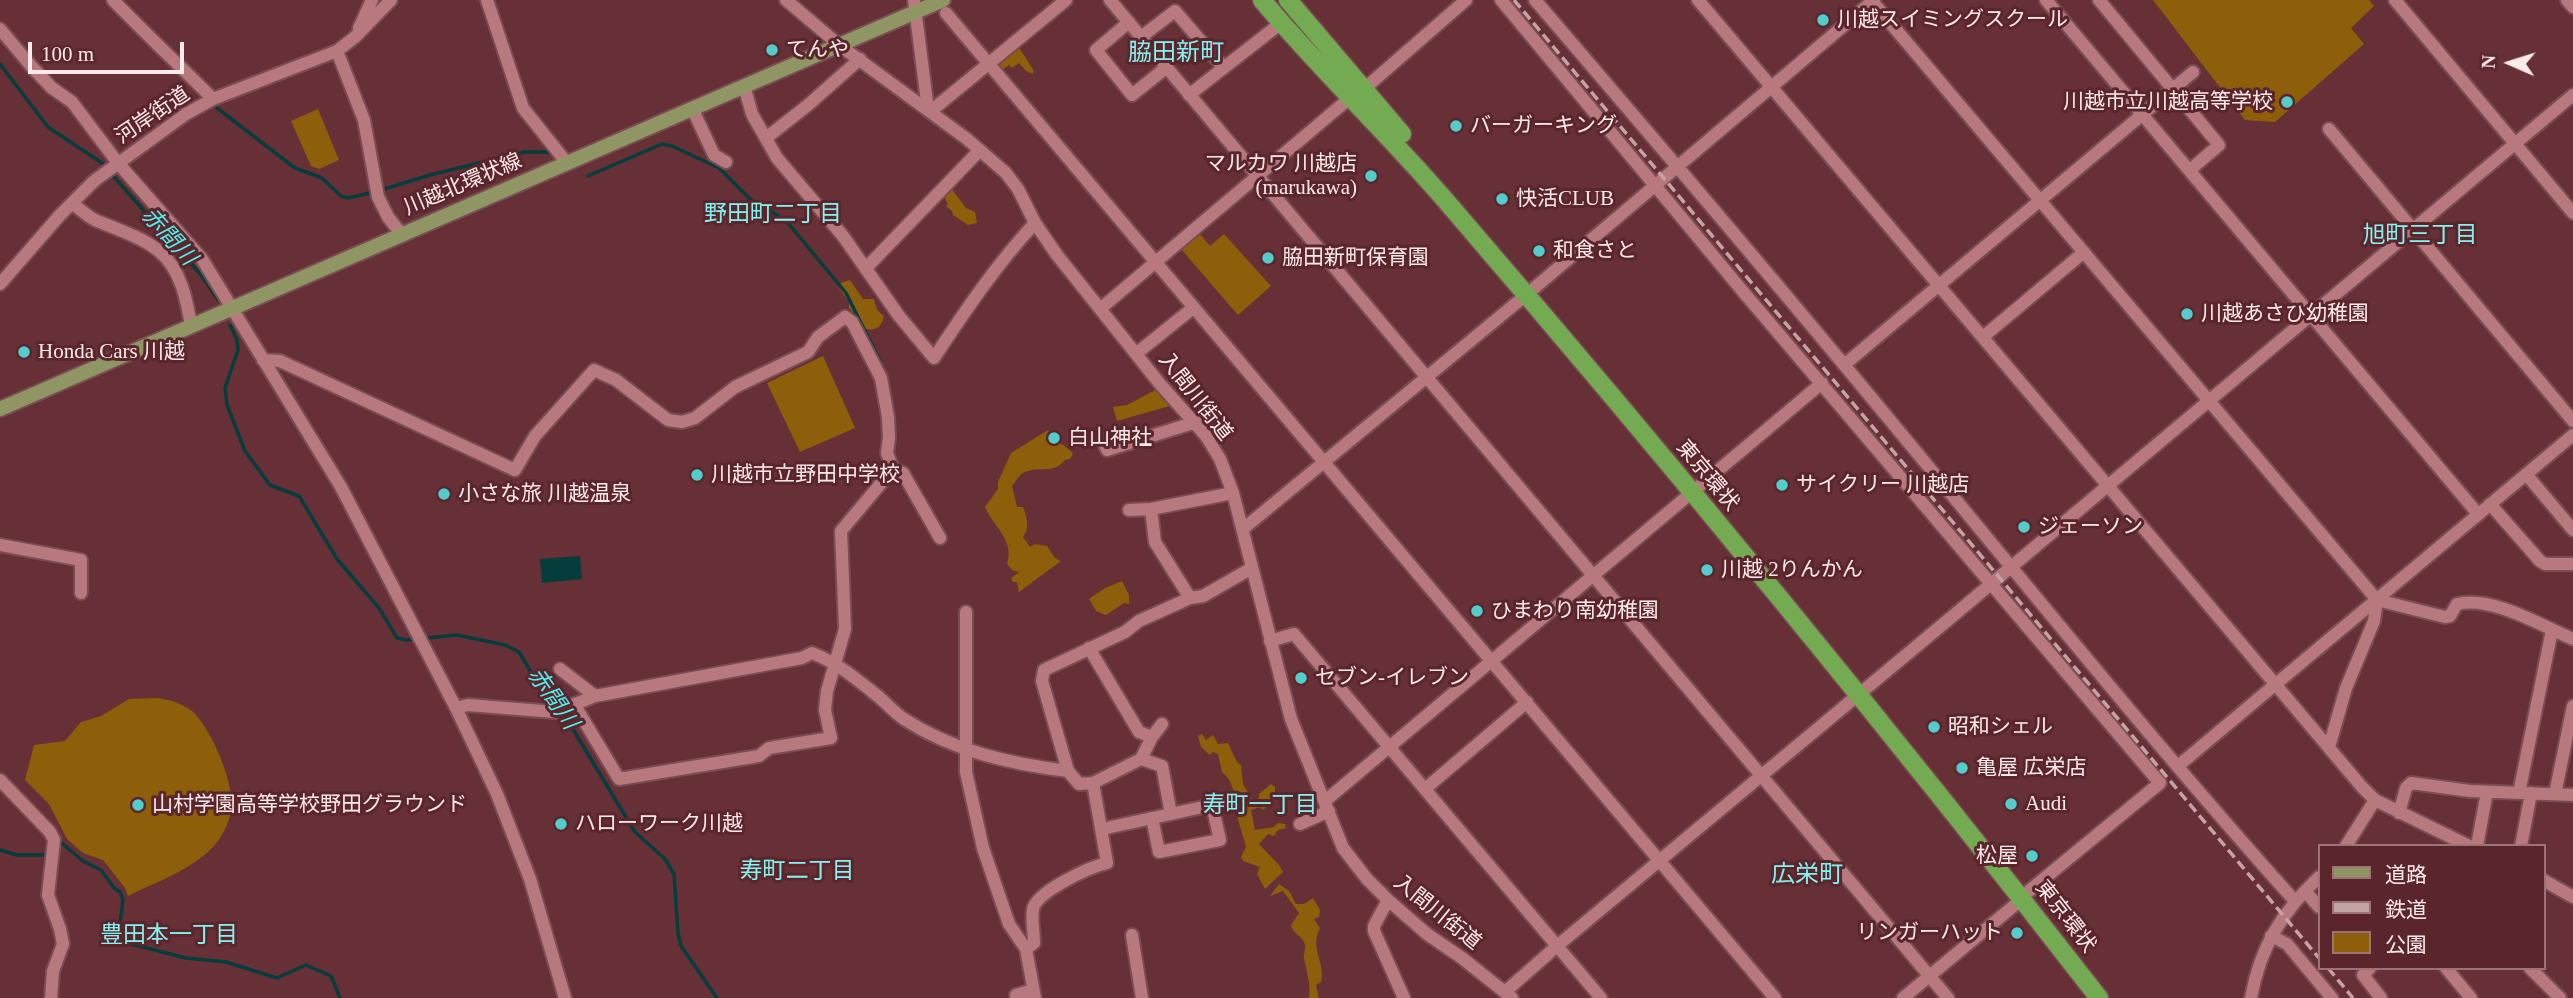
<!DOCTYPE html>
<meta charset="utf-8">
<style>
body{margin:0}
#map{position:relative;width:2573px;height:998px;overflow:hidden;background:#663036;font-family:"Times New Roman","Noto Sans JP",serif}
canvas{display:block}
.legend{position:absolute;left:2318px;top:844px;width:228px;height:126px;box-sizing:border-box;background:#5a262c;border:2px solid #9c7478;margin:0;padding:9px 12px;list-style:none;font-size:21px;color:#ffeaeb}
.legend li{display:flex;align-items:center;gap:14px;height:35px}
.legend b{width:35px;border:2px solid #9c7478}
.north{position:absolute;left:2475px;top:28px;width:70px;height:70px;-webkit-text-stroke:5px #5a262c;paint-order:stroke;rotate:273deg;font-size:19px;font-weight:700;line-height:28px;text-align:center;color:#ffeaeb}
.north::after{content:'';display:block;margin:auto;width:24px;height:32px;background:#ffeaeb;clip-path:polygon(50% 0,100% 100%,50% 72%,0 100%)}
.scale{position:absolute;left:28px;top:42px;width:156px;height:32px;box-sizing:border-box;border:4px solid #ffeaeb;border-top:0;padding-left:9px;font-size:21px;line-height:24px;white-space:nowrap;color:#ffeaeb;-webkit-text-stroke:5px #5a262c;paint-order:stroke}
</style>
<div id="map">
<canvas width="2573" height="998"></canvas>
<ul class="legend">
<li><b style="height:9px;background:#8f9664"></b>道路</li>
<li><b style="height:9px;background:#c4a3a5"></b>鉄道</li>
<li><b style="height:19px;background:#8d5f0a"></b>公園</li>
</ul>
<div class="north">N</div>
<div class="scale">100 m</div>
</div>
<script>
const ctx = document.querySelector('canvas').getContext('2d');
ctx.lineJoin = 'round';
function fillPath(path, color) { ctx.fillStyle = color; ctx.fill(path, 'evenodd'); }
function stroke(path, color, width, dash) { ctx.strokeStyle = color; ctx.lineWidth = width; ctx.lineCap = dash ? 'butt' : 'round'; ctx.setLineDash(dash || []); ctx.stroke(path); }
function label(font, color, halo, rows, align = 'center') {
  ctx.font = font + ' "Times New Roman","Noto Sans JP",serif'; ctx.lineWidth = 6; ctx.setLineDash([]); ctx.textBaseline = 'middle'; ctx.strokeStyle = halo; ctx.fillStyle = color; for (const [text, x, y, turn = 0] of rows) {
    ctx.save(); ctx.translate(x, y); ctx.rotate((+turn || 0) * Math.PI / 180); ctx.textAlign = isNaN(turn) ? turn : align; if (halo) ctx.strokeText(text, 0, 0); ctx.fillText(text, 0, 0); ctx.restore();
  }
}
const green = new Path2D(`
 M2153,0H2369L2374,6L2351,28L2364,44L2275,122L2245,120Z
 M1016,49H1020L1034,71L1033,74L1026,71L1019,63L1012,68L1009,65L1002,70L999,67V62L1009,55H1013L1012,52Z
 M318,109L339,160L319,169L311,166L291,121Z
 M951,188L966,208L975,212L977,223L968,225L953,215L952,211L946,206L948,204L943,195Z
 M1200,234L1210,246L1224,234L1271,286L1238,315L1181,249Z
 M850,280L863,299H874L877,310L884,316C881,330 873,331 862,328L856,321V315L849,308V302L839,288L841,283Z
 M823,356L855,428L800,452L767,383Z
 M1159,388L1173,405L1117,421L1113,407L1127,405Z
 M1048,430L1055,443L1062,444L1073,453L1070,459L1065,460C1052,476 1040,464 1023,473C1019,475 1015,483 1012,486L1017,507H1023C1027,518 1030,528 1023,537L1030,547L1035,544L1047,546L1055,558L1061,561L1019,592L1017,582H1013L1011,578L1019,572L1012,570L1007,564C1015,541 994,527 985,507L998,489V482L1011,453Z
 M1122,581L1129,595V604L1124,603L1106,615L1096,611L1089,599L1105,588Z
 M158,698C170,700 188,705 196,715C213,734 235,784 231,810C230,821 221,840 212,848C189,871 156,882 128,896L125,888L103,860L83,853L67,839L49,804L25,780L34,745L65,741L81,722L101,716L129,699Z
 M1202,734L1206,740L1213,735L1218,744L1228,743L1237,762L1241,765L1243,784L1253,801L1259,798V794L1271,784L1275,787V799L1263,810L1260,807L1251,810L1255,830L1274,827L1278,823L1285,824L1286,828L1278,830L1274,836L1268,834L1259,844L1279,865L1283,872L1265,889L1257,874L1260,867L1243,861L1241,857L1246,847L1236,812L1241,799L1240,794H1235L1229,779L1222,772L1218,754L1213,752L1210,755L1201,747L1198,736Z
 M1279,884L1289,891L1296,904H1304L1313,898L1320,910L1319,917L1314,919L1320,928C1309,950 1326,961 1321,982L1316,985L1319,998H1309C1311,984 1307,973 1304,959C1303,953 1307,948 1304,942C1301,935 1293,934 1291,925L1299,913L1283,891L1270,896Z`);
const water = new Path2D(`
 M580,556L582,579L542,583L540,559Z`);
const stream = new Path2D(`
 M0,64L48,127L102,163
 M217,108L295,168L322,178L341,196L348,198L370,193
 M588,176L662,144L672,146L719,168L757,206L771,211L788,223L846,293L880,361
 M114,177L202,276L218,300
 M381,190L430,175L524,152H550
 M230,325L237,340L238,350L225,388L227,405L245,451L270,485L299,496L337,559L379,608L397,638L407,640L457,635L505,645L519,652L537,682L559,706
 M563,713L635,832L665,859L674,874L678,933L681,946L717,998
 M58,840L83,861L101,870L114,888L120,892L123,900L119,930L131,944L186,958L226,962L277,978L306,965L331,976L340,998
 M0,850L17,855H48`);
const minor = new Path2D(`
 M113,0C146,34 180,66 213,99
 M487,0L523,108L567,163
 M786,0L839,45L967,139L1006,173L1018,189L1035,223L1057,255L1160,384L1206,436L1220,459L1233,493L1291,719L1343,848L1367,879L1388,900L1427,934L1462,958L1512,998
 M914,0L928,110L937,106L1066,0
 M1110,0L1948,998
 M1501,0L1740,288L2160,783L2029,891
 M1535,0C1656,141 1776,282 1894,425C2026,584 2156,746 2294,900
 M1698,0L2362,787L2375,800L2469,846
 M1871,0L2377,600L2445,617L2450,616L2457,604C2491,595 2542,626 2573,639
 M2046,0L2478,514
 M2099,0L2219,145L2190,170
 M2395,0L2573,213
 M2567,0L2573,7
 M946,13L1775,998
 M1129,22L1096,50L1132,95L1167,67
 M359,28L372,0
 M0,29L32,67L52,88L72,102L118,163L202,259L341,487L456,708L497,794L530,879L565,998
 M1141,37L1175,11L1224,68
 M337,51L364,120L378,197L388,217L402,235
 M744,86L752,114L777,158L843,236L899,316L934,358C965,311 996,265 1035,223
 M1364,89L1466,0
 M1189,95L1281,23
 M692,108L714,155L726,162
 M2329,129L2573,421
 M766,138L808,105L860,59
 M73,204C80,209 87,216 95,220C116,229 142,237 159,251C181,269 187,301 191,326
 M866,268L980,150
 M0,284L60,215L94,181L186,114L213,99L337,51L355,37L391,0
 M1100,309L1351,97
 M1983,337L2084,252
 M1137,353L1193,308
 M263,360L280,361L515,470L535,436L594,370L616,380L668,420L682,422L695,418L735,387L808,352L818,337L845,317L852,322L881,378L888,417L889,438L887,453L893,469L903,473L940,538
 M1844,365L2193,72
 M1102,438L1107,450L1196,422
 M2526,474L2573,530
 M2490,504L2540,561L2545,564H2573
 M1151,509L1155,542L1190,598
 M1129,510L1151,509L1233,493
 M1243,529L1526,295L1874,0
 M0,545L81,560V593
 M966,612V772L983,848L1009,924L1026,949L1035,998
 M1270,641L1294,634L1601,998
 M1089,648L1139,732L1152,737
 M560,669L595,696
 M574,704L619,779L759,756L769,748L831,738L825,710L827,691L845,629L841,531L893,469
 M456,708L468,705L555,712L595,696L802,658L812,653C838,663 858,680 880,698C888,705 895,713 904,719C953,751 1011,764 1068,771L1079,784L1093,783
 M2329,747L2346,688L2374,621L2377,600
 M1141,759L1162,766L1171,814
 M2178,766L2573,435
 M1068,771L1042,681L1044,670L1125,632L1139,621L1190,598L1203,596L1252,568
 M0,780L50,832L54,840L48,895L60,929L63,944L53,971L51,998
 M1425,789L1527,702
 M2519,793L2552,630
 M2555,794L2573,706
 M1325,801L1822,383
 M2399,813L2406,788L2411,783L2470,791L2573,795
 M1300,824L1329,811
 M1102,829L1212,805L1220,840L1159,852L1152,818
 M2346,846L2375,800
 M2477,846L2487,792
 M2521,846L2531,793
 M2543,880L2573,897
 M2305,891L2319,907
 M1388,900L1374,926V931L1404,998
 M1132,935L1142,998
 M2271,936L2287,944L2332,998
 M1026,949L1034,943C1034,932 1031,919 1033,909C1037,891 1090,867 1107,863L1093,783L1141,759L1152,737L1162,724
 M2370,968L2363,975L2381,998
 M2446,968L2471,998
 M2530,968L2560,998
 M1506,991L1557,946C1897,664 2235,379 2573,95
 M1017,998L1016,995L1033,990
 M1903,998L2022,899
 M2251,998C2260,947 2282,912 2319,877`);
const major = new Path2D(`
 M0,409L943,0`);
const highway = new Path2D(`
 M1262,0C1322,72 1391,136 1452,208C1674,466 1890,729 2099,998
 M1288,0L1402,134`);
const rail = new Path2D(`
 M1514,0L2319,958
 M2328,968L2353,998`);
const markers = [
 [1823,20,7,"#52cdcc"],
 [772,50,7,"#52cdcc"],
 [2287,102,7,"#52cdcc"],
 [1456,126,7,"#52cdcc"],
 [1371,176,7,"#52cdcc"],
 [1502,199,7,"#52cdcc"],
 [1539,251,7,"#52cdcc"],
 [1268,258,7,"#52cdcc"],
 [2187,314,7,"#52cdcc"],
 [24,352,7,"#52cdcc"],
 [1054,438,7,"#52cdcc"],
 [697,475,7,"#52cdcc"],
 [1782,485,7,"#52cdcc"],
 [444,494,7,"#52cdcc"],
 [2024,527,7,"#52cdcc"],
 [1707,570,7,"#52cdcc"],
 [1477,611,7,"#52cdcc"],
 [1301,678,7,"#52cdcc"],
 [1934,727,7,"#52cdcc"],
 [1962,768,7,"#52cdcc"],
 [2011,804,7,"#52cdcc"],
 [138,805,7,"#52cdcc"],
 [561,824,7,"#52cdcc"],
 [2032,856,7,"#52cdcc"],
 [2017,933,7,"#52cdcc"]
];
const poiNames = [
 ["川越スイミングスクール",1837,20],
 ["てんや",786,50],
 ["川越市立川越高等学校",2273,102,"right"],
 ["バーガーキング",1470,126],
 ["マルカワ 川越店",1357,164,"right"],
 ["(marukawa)",1357,188,"right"],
 ["快活CLUB",1516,199],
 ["和食さと",1553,251],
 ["脇田新町保育園",1282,258],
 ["川越あさひ幼稚園",2201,314],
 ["Honda Cars 川越",38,352],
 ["白山神社",1068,438],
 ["川越市立野田中学校",711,475],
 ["サイクリー 川越店",1796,485],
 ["小さな旅 川越温泉",458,494],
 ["ジェーソン",2038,527],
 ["川越 2りんかん",1721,570],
 ["ひまわり南幼稚園",1491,611],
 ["セブン-イレブン",1315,678],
 ["昭和シェル",1948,727],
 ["亀屋 広栄店",1976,768],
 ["Audi",2025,804],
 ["山村学園高等学校野田グラウンド",152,805],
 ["ハローワーク川越",575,824],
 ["松屋",2018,856,"right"],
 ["リンガーハット",2003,933,"right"]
];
const streetNames = [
 ["河岸街道",153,116,-34],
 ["川越北環状線",463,185,-23],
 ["入間川街道",1195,397,52],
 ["東京環状",1707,476,50],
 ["入間川街道",1437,913,39],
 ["東京環状",2065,917,52]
];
const neighbourhoodNames = [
 ["野田町二丁目",773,215],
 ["旭町三丁目",2420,236],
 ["寿町一丁目",1260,806],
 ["寿町二丁目",797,872],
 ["豊田本一丁目",169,936]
];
const waterNames = [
 ["赤間川",168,237,48],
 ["赤間川",552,699,55]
];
const quarterNames = [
 ["脇田新町",1176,54],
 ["広栄町",1807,876]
];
fillPath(green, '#8d5f0a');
fillPath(water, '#053c3c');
stroke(stream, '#053c3c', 3.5);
stroke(minor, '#784d53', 16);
stroke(major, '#784d53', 18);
stroke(highway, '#784d53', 21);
stroke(minor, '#b7797e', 12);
stroke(major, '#8f9664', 14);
stroke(highway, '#74aa52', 18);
stroke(rail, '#c4a3a5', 3.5, [10, 5]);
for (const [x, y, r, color] of markers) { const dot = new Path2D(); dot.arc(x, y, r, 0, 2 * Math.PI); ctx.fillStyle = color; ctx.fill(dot); stroke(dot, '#5a262c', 2.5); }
label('21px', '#ffeaeb', '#5a262c', poiNames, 'left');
label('21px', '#ffeaeb', '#5a262c', streetNames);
label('23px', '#85f1f0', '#5a262c', neighbourhoodNames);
label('italic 23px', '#51eeed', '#5a262c', waterNames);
label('24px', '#85f1f0', '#5a262c', quarterNames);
</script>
